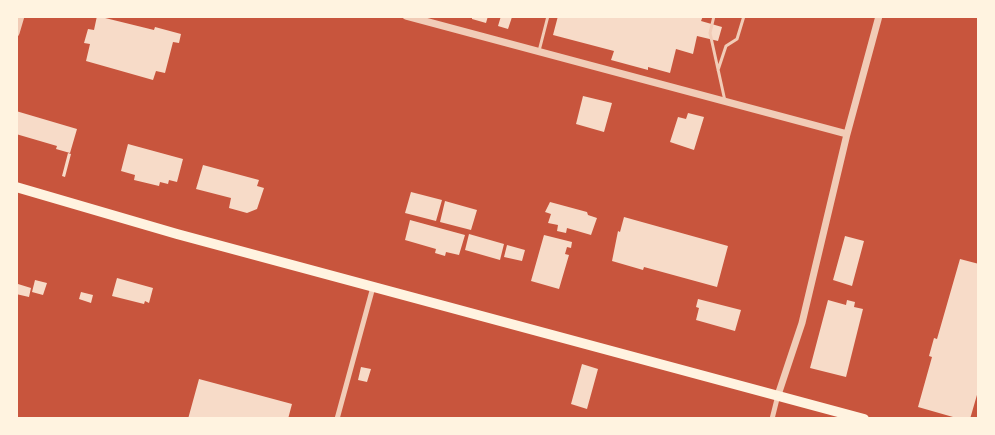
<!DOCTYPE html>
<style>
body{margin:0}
#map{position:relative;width:995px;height:435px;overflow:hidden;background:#c8553d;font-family:Roboto,sans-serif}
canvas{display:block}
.frame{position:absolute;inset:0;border:18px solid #fff3e0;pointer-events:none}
</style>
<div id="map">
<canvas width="995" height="435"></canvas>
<div class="frame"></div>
</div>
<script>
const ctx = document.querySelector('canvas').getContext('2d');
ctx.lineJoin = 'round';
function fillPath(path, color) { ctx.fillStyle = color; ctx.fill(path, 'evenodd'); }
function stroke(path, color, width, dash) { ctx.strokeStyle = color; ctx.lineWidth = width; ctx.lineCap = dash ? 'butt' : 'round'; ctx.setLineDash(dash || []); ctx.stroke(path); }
const building = new Path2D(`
 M97,16L154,30L155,27L181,34L179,43L173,42L165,73L156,71L153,80L86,61L90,44L84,43L88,29L94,30Z
 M472,16H488L486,23L472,19Z
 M501,16L512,17L508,29L498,26Z
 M558,16H703L701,21L722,27L718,41L697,36L693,54L676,49L670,73L648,67V70L611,60L614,51L553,35Z
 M583,96L612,103L604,132L576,124Z
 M16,111L77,129L70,153L56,149L57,146L16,134Z
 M688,113L704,117L694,150L670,142L678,117L686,119Z
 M128,144L183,159L177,182L169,180L168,184L160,182L159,186L134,180L135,175L121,171Z
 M68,153L71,154L65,177L62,176Z
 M203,165L259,180L257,186L264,188L257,209L247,213L229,208L231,198L196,189Z
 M411,192L442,200L436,221L405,213Z
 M445,201L477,210L471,230L440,222Z
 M550,202L587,212L588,215L597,218L591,235L567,228L566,233L557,231L558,225L548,223L551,214L545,212Z
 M624,217L728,246L717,287L644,267L643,270L612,261L618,231L620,232Z
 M410,220L465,235L459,255L446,252L445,256L435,253L436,249L405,240Z
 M469,234L504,244L500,260L465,250Z
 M544,235L572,242L571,248L567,247L565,254L569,255L559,289L531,281Z
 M845,236L864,241L852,286L833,280Z
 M507,245L525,250L522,261L504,257Z
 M960,259L979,264V388L970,419H960L918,407L932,357L929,356L934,338L937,339Z
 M117,278L153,288L149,303L145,301L144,304L112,296Z
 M35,280L47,283L43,295L32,292Z
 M18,284L31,288L29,297L16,294Z
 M81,292L93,295L91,303L79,299Z
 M698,299L741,310L735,331L696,320L699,308L696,307Z
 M828,300L846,305L847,300L855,302L854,307L863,309L846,377L810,368Z
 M582,364L598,369L587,409L571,404Z
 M361,367L371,369L367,382L358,380Z
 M199,379L292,404L288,419H188Z`);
const service = new Path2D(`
 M714,16L710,33L725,101
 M539,51L548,16
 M718,70L726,46L737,39L744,16`);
const minor = new Path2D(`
 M337,419L373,287
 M772,419L778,395`);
const tertiary = new Path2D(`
 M406,16L847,134
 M16,33L21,16
 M778,395L802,323L847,134L879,16`);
const trunk = new Path2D(`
 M16,187L177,234L864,419`);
fillPath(building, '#f7dbc8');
stroke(service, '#f1ccb7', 3);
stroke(minor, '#f1ccb7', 5);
stroke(tertiary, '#f1ccb7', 7);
stroke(trunk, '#fff3e0', 10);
</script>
